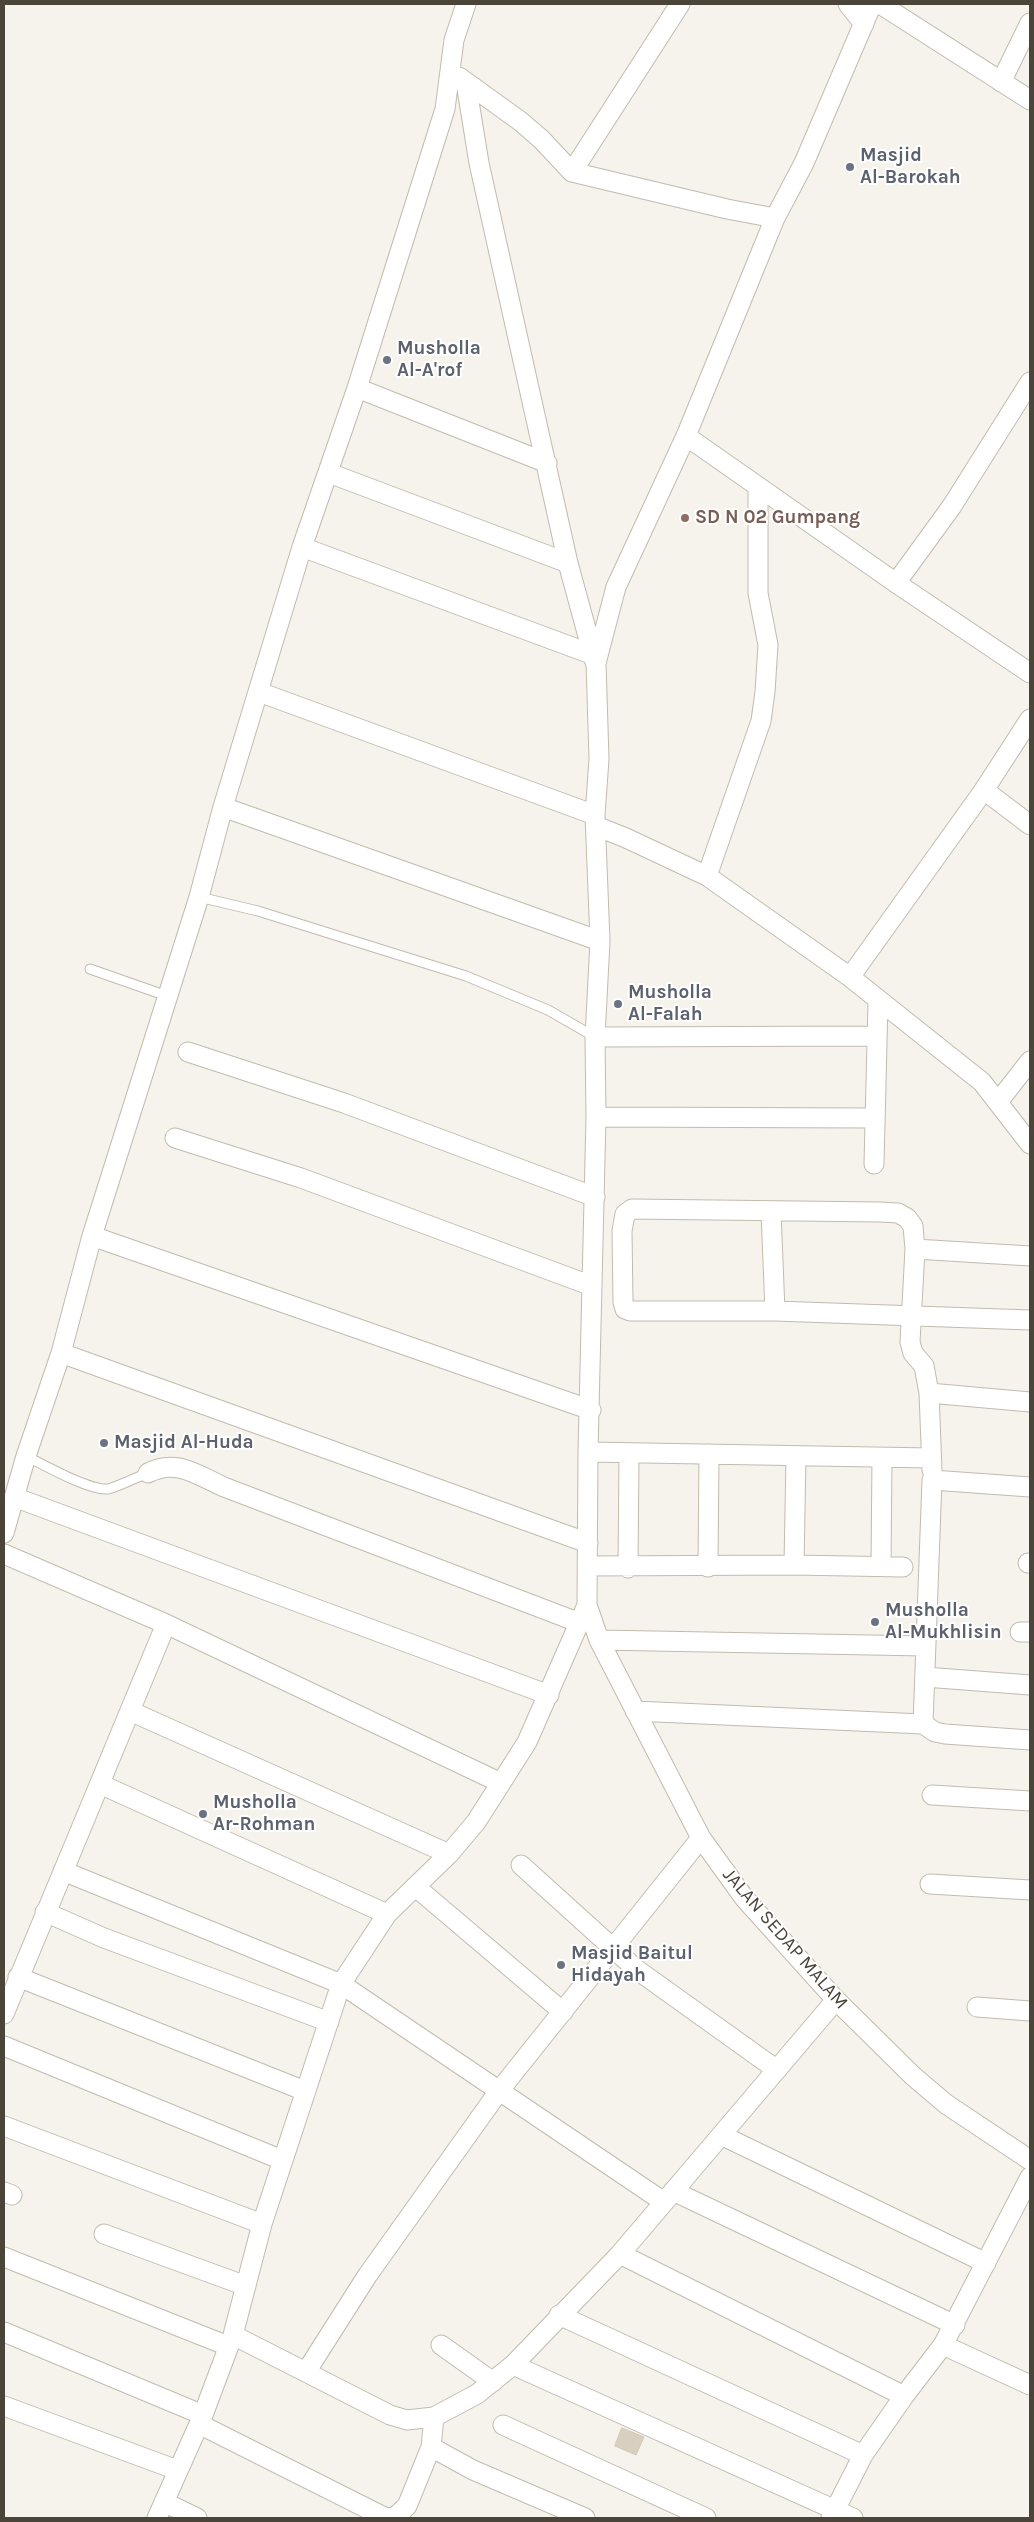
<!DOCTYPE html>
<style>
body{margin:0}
#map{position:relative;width:1034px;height:2522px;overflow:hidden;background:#f6f3ec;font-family:Karla,sans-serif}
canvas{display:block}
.frame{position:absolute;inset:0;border:5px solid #4b4439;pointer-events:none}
</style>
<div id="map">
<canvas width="1034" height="2522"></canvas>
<div class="frame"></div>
</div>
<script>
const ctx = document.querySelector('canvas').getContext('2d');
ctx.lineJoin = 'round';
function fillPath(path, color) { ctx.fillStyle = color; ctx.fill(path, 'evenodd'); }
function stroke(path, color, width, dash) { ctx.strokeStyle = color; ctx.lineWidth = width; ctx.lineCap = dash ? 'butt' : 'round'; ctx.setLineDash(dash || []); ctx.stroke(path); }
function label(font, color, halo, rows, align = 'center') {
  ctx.font = font + ' Karla,sans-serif'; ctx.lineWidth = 4; ctx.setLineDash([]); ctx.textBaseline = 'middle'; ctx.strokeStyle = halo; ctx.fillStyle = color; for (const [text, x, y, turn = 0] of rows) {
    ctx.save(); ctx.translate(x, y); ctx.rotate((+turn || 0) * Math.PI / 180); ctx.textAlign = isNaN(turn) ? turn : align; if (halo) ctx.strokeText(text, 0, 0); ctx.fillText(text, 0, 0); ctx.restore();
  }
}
const building = new Path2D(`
 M622,2428L644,2437L636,2455L615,2446Z`);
const lane = new Path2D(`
 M199,897L258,911L466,976L548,1010L595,1037
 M90,969L167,996
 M26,1456C44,1465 90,1491 108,1489C117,1487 137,1477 148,1473`);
const street = new Path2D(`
 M848,4L864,24
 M880,4L1030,100
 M459,77L520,121L541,139L572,172L727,209L775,218
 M1001,82L1030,23
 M466,83L479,163L531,397L568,563L595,662
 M572,172L680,4
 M357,388L547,463
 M686,436L896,583L1030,673
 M329,473L568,563
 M302,547L591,654
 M896,583L952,506L1030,382
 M259,692L595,815
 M984,790L1030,825
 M223,807L600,941
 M596,826L626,838L707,876L850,977L982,1082L1030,1144
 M707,876L761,721L765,692L768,645L758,593V488
 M850,977L984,790L1030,719
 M595,1037L876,1036
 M188,1052L344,1103L595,1197
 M998,1102L1030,1061
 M596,1117L875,1118
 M175,1138L301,1178L592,1286
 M874,1164L878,1002
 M771,1212L775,1311L1030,1320
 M92,1236L591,1410
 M915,1249L1030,1256
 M775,1311H630L625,1309L623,1302L622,1231L625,1214L632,1209L880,1212L898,1213L907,1218L913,1226L915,1249L910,1342L913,1353L924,1366L929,1393
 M61,1353L588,1543
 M588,1452L931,1458
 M796,1457L794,1565L903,1567
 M932,1470L929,1393L1030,1402
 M148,1473C176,1458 197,1475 224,1487L580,1623
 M1030,1487L932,1480L923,1724L935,1732L945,1734L1030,1740
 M14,1497L549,1695
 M4,1533L26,1456L61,1353L92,1236L199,897L223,807L302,547L357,388L445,109L454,40L466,4
 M4,1554L166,1624L501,1783L527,1742L587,1605L588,1452L596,1117L595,1037L600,941L595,815L599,759L596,663L616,587L686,436L775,218L804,163L872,4
 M1028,1563H1030
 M588,1566L794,1565
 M881,1566L882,1458
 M708,1567L709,1454
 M628,1568L629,1454
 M587,1605L599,1640L701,1838L745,1899L836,2000L913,2076L946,2104L1030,2160
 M1020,1632H1030
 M599,1640L925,1646
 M925,1677L1030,1685
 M130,1711L449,1854
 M635,1711L923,1724
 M100,1784L387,1914
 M932,1795L1030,1801
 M521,1865L636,1969L777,2070
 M63,1871L341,1984L664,2202
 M930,1884L1030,1890
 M417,1888L563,2012
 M45,1912L104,1938L329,2022
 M18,1977L305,2091
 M977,2007L1030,2011
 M4,2014L166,1624
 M4,2046L282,2160
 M4,2126L262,2224
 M721,2135L986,2263
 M673,2191L955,2325
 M4,2192L12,2195
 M104,2234L246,2286
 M620,2254L904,2396
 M4,2257L228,2346
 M559,2315L863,2455
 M4,2332L203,2415
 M233,2335L390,2415L407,2420L434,2417L477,2394L513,2365L620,2254L836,2000
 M441,2345L493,2382
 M943,2345L1030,2385
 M513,2365L853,2518
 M306,2372L367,2276L499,2091L701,1838
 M4,2406L177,2470
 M199,2424L386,2518L395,2517L407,2506L431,2447L434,2417
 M503,2425L706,2518
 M431,2447L473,2470L585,2518
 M164,2502L197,2518
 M157,2518L203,2415L233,2335L262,2224L341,1984L387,1914L449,1854L476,1822L501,1783
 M831,2518L863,2455L904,2396L943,2345L1030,2177`);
const markers = [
 [850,167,5,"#6b7280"],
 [387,360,5,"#6b7280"],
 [685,518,5,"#8d6e63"],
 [618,1004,5,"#6b7280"],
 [104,1443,5,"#6b7280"],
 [875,1622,5,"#6b7280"],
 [203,1814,5,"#6b7280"],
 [561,1965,5,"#6b7280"]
];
const worshipNames = [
 ["Masjid",860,156],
 ["Al-Barokah",860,178],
 ["Musholla",397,349],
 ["Al-A'rof",397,371],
 ["Musholla",628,993],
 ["Al-Falah",628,1015],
 ["Masjid Al-Huda",114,1443],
 ["Musholla",885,1611],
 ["Al-Mukhlisin",885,1633],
 ["Musholla",213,1803],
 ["Ar-Rohman",213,1825],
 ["Masjid Baitul",571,1954],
 ["Hidayah",571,1976]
];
const educationNames = [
 ["SD N 02 Gumpang",695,518]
];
const streetNames = [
 ["JALAN SEDAP MALAM",785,1939,49]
];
fillPath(building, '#d8cfc1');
stroke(building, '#d3c7b4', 1);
stroke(lane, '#c2bbae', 11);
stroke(street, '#c2bbae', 21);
stroke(lane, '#fff', 9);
stroke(street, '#fff', 19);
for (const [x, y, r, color] of markers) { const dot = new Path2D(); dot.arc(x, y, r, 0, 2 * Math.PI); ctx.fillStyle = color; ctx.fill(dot); stroke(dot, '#fff', 2); }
label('bold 19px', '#5b616d', '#fff', worshipNames, 'left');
label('bold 19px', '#785e54', '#fff', educationNames, 'left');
label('19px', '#4b4439', '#fff', streetNames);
</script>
